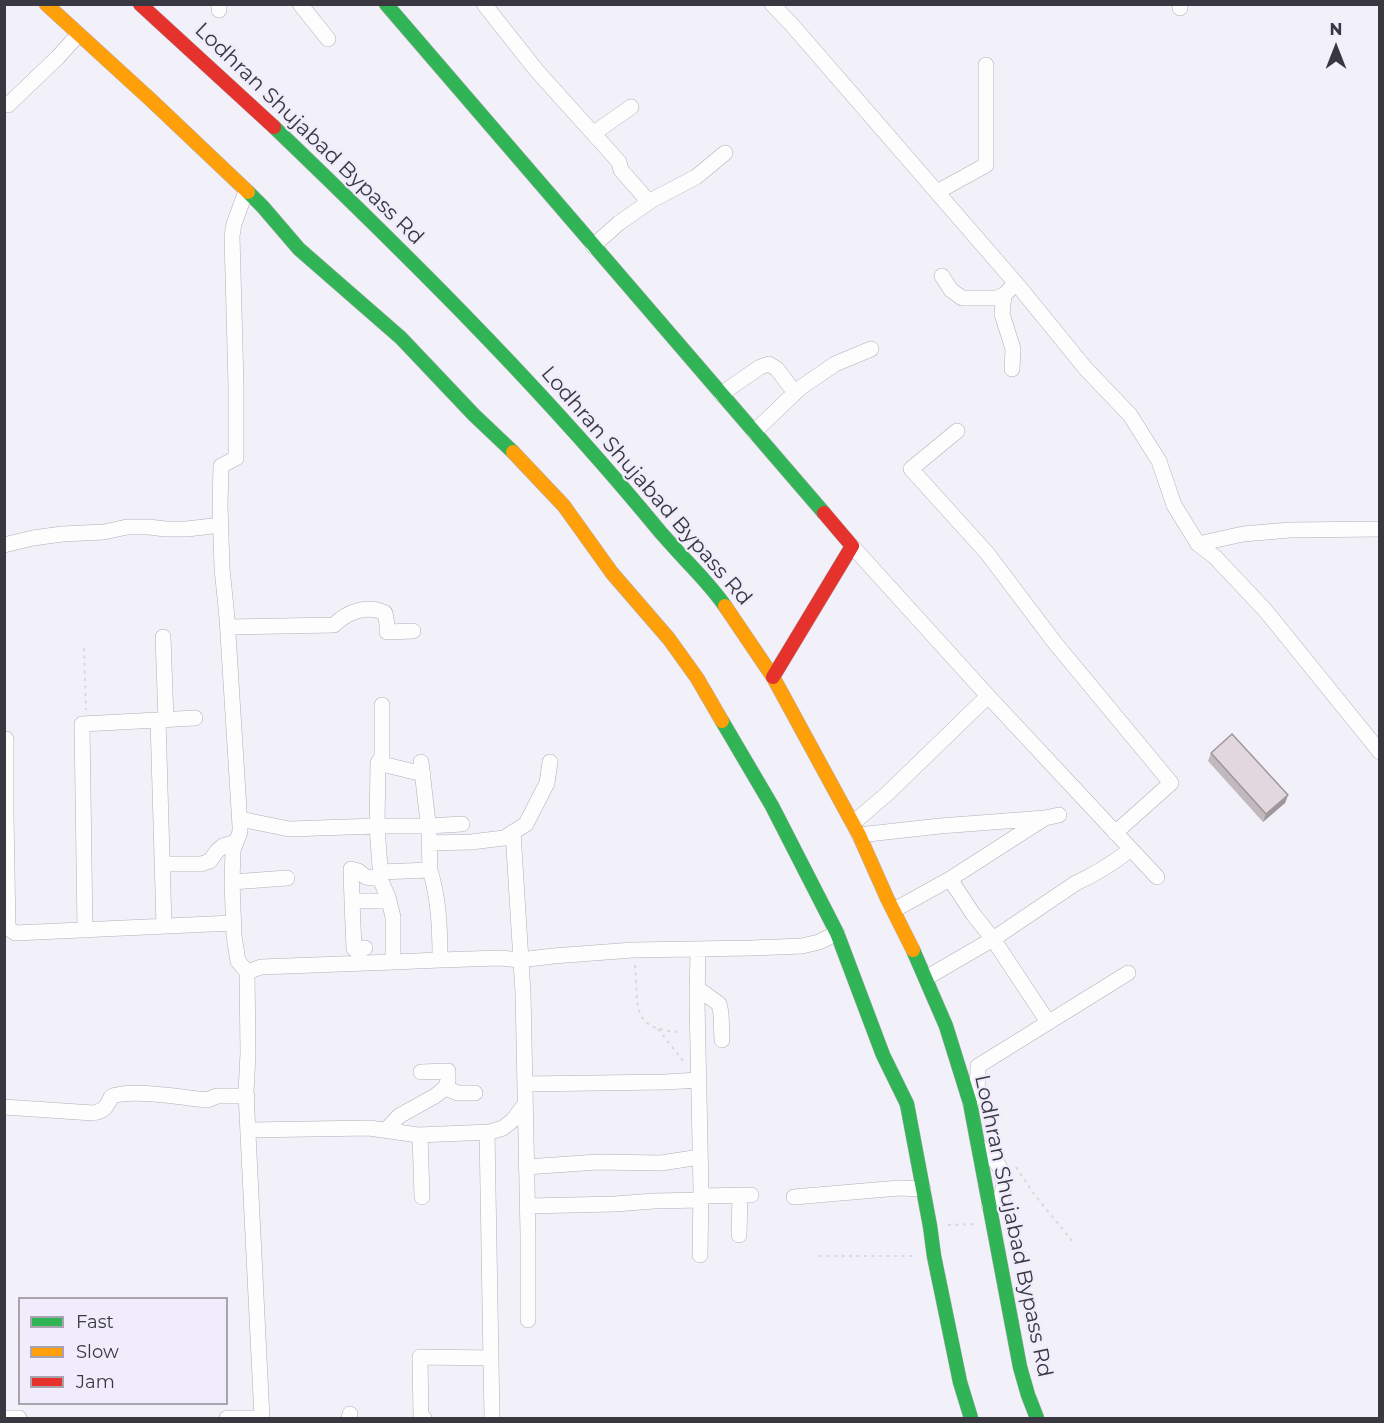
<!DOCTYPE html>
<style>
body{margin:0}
#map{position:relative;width:1384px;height:1423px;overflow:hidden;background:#f2f0f8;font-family:Montserrat,sans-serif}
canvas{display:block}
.frame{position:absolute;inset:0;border:6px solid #39373f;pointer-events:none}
.legend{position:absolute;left:18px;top:1297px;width:210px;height:108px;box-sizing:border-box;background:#f0ecfc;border:2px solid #a7a4b0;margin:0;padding:8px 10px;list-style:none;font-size:18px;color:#39373f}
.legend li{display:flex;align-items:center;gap:12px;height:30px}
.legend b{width:30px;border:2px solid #a7a4b0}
.north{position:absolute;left:1306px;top:18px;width:60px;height:60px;-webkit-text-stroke:4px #f0ecfc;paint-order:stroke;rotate:0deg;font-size:16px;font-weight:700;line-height:24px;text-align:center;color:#39373f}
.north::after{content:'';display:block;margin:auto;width:21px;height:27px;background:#39373f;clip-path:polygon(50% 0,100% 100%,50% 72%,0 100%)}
</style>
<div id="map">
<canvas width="1384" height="1423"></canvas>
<div class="frame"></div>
<ul class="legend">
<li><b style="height:8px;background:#30b455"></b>Fast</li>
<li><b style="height:8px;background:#ff9f0a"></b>Slow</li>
<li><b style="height:8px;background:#e5322d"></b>Jam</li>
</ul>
<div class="north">N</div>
</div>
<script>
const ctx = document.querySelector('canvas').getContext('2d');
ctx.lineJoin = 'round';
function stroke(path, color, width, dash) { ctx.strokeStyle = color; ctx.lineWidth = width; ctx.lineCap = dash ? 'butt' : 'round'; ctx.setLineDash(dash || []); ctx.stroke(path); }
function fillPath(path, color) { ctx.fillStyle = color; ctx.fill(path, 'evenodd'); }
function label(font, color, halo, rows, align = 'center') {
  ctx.font = font + ' Montserrat,sans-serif'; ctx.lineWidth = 4.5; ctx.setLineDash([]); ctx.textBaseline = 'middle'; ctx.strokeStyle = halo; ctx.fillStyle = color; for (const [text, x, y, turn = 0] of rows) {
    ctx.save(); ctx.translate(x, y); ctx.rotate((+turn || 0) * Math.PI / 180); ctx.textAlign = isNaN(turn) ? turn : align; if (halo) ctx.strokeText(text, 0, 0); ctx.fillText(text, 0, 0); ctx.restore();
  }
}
const path = new Path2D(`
 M84,648L86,710
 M635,965C639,1007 629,1030 682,1032
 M658,1029L684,1062
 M1016,1167L1034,1194L1073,1242
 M948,1225L975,1224
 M819,1256H916`);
const street = new Path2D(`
 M219,4V10
 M300,4L328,39
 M484,4L537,71L619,162L621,170L649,202
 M772,4L792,25L1020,288L1086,369L1130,415L1159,461L1174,505L1198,544L1215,557L1265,610L1380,752
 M1180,4V8
 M8,105L58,57L78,35
 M594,133L631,107
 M246,191L234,224L232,236L236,386V458L221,466L220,505L222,568L227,618L240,826V832L233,850L232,882L234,936L238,961L247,972L248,1053L246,1093L262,1418
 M937,192L986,165V65
 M593,246L619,223L652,200L696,177L725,153
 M942,276L951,290L962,298H997L1004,295L1016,283
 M1004,295L1002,314L1013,349L1012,369
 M721,394L760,367L769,364L777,369L795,393
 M957,431L911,469L987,553L1055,643L1171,783L1115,833
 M754,432L800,388L835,364L871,349
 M1198,544L1243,534L1290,530L1380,529
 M4,545L33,538L62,534L104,532L127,527H149L165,529H187L221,525
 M852,546L988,696L1157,877
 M228,627L334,625C347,612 367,604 385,613L387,624V632L413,631
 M163,637L166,720
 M158,720L164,926
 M378,763L423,774
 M4,816H6V739
 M6,816L8,928L15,933L233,923
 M240,819L289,829L377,826L378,763L382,757V705
 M853,823L888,793L988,696
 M513,832L523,993L528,1234V1320
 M859,835L940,826L1045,818
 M429,843L471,842L504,838L526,824L547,783L550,762
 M162,864H201L210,861L217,851L223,846L236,842
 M380,872L430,870L429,831L421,762
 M381,879L366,877L358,871L351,869L352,901H388
 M950,879L1045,818L1059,815
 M232,882L287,878
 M352,901L354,949L365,948
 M894,910L950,879L973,914L993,939L1048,1022
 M85,930L82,724L195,718
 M698,949L697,1002L701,1189L700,1255
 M440,960L500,958L520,960L553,956L633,950L752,948L802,946L819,942L837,933
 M393,962L440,960C440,930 439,899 430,870
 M247,972L261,967L393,962V917L388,897L381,881L377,826H428L462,824
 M926,978L993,939L1076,883C1096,874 1113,863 1130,850
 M697,988L719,1004L721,1013L722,1040
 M525,1084L665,1082L699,1080
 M445,1088L458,1093H475
 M970,1103L977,1095L978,1066L1128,973
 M4,1107L93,1113C104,1111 107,1107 111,1097C128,1088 185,1098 207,1100L217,1096H247
 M249,1130L369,1128L418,1135L490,1132L503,1128L513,1120L525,1104
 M386,1130L399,1116L435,1096L445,1088L448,1081V1071L421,1072
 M487,1132L492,1418
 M420,1135L422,1197
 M979,1146C1000,1164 1006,1168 1002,1197L989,1205
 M526,1167L598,1162L661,1163L700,1157
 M701,1196L751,1195
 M794,1197L899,1188L923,1189
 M527,1206L615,1204L654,1201L701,1200
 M739,1235L740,1195
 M4,1418H19
 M227,1418H262
 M349,1418L350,1414
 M424,1418L421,1417L420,1357L491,1358`);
const fast = new Path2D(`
 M386,4L824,513
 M274,127C402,250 528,374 642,510C654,525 667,540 680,554C696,571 712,587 725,606
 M248,192L263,207L299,249L401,338L474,415L513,452
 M722,721L772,806L837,933L883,1055L907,1104L930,1226L934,1256L960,1382L971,1418
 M913,950L946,1026L970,1103L1020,1367L1028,1395L1037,1418`);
const slow = new Path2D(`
 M46,4L151,100L248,192
 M513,452L564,506L612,573L669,639L697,678L722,721
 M725,606L773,677L859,835L887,898L913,950`);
const jam = new Path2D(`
 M140,4L274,127
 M773,677L852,546L824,513`);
const wall = new Path2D(`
 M1211,753L1288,795L1285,803L1263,822L1208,761Z`);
const shadedWall = new Path2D(`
 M1288,795L1285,803L1263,822L1266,814Z`);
const building = new Path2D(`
 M1232,734L1288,795L1266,814L1211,753Z`);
const streetNames = [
 ["Lodhran Shujabad Bypass Rd",309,134,44],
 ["Lodhran Shujabad Bypass Rd",646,486,49],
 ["Lodhran Shujabad Bypass Rd",1013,1226,78]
];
stroke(street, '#b1afb6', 16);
stroke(fast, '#b1afb6', 15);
stroke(slow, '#b1afb6', 15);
stroke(jam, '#b1afb6', 15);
stroke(path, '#d9d9db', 2, [3, 4.5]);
stroke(street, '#fdfdfe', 15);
stroke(fast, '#30b455', 14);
stroke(slow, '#ff9f0a', 14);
stroke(jam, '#e5322d', 14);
fillPath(wall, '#c2b9bf');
fillPath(shadedWall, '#9e969b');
fillPath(building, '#e2d7de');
stroke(building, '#9e969b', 1.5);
label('21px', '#39373f', '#f0ecfc', streetNames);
</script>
